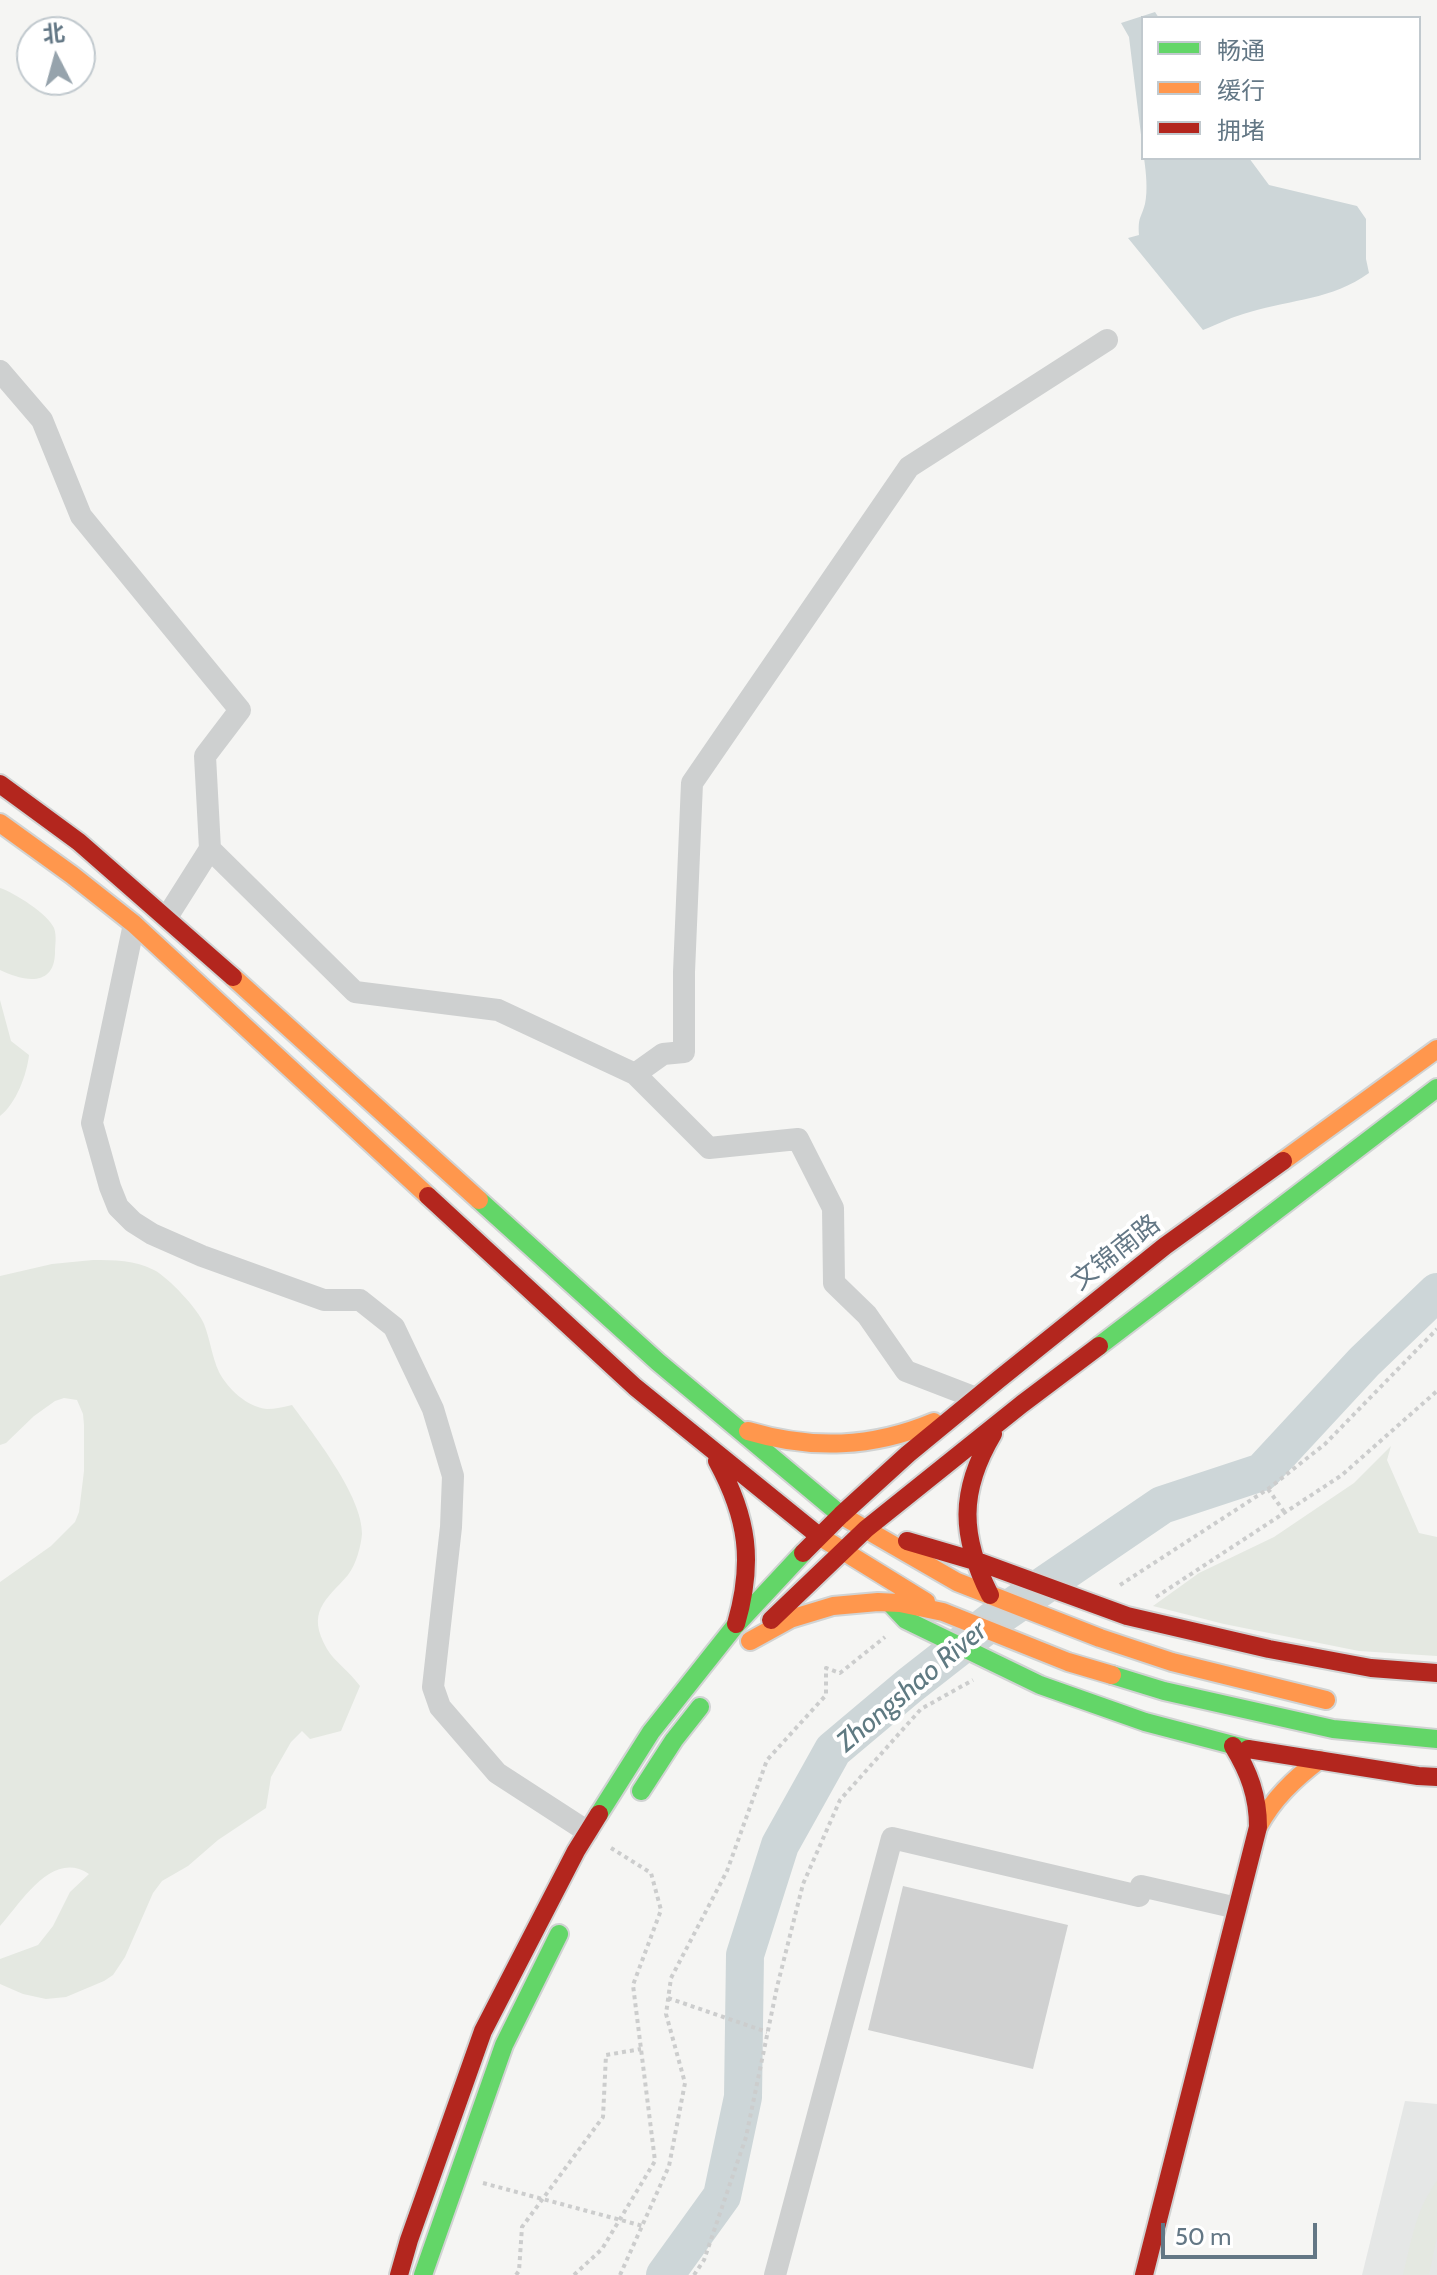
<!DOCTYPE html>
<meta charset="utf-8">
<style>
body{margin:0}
#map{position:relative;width:1437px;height:2275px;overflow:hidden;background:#f5f5f3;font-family:Cabin,"Noto Sans SC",sans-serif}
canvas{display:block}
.legend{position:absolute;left:1141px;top:16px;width:280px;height:144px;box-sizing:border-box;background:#fff;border:2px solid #c1c9ce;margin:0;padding:10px 14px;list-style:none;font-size:24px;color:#637785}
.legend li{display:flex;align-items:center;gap:16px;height:40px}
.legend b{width:40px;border:2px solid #c1c9ce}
.north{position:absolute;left:16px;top:16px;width:80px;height:80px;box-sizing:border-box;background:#fff;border:2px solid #c1c9ce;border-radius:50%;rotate:354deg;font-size:22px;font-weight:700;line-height:32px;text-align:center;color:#637785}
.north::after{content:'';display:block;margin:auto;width:28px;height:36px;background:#96a3ac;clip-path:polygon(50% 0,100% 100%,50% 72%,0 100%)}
.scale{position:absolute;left:1161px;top:2223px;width:156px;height:36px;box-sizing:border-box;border:4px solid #637785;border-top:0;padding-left:10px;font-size:24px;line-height:28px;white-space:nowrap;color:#637785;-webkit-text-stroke:6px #fff;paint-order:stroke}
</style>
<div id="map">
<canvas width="1437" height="2275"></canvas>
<ul class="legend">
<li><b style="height:10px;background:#63d668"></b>畅通</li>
<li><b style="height:10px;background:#ff974d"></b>缓行</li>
<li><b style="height:10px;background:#b3261e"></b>拥堵</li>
</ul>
<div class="north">北</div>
<div class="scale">50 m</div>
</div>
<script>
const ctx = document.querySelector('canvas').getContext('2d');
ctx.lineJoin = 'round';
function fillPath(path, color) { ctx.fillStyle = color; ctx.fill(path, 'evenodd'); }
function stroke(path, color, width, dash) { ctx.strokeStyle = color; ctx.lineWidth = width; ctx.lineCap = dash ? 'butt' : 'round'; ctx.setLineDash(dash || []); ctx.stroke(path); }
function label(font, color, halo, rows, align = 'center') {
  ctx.font = font + ' Cabin,"Noto Sans SC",sans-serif'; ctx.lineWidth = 8; ctx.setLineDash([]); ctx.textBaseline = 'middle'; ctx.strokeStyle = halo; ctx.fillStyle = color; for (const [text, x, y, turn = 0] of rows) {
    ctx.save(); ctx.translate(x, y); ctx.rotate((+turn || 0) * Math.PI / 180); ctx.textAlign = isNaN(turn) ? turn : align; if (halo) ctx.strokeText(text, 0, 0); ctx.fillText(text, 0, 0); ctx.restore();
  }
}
const built = new Path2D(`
 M1405,2101L1437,2104V2275H1362Z`);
const green = new Path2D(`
 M0,888C15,893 48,914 54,928C57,936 55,945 55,953C54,988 23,981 0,970Z
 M0,1000L11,1041L29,1055C27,1074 16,1104 0,1116Z
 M93,1260C114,1260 135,1260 154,1270C168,1277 199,1310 204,1324C210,1339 212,1357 219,1372C228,1389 247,1407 267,1409C275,1409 284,1407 292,1405C314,1435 363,1497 362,1534C361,1546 356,1565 348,1575C325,1601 306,1612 327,1649C334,1661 350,1672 360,1686L341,1731L310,1739L302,1731L291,1742L271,1777L266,1808L218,1840L188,1866L162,1881L153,1893L125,1957L113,1975L104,1981L66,1997L46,1999L23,1994L0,1984V1959L38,1945L53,1926L70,1892L89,1874C52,1849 21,1903 0,1926V1582L51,1546L75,1522L79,1512L84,1471V1425L83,1414L77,1400L64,1398L55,1401L34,1416L6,1443L0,1445V1276L52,1264Z
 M1391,1446L1387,1460L1419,1533L1437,1537V1656L1359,1651L1224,1624L1153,1606L1199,1573L1274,1537L1354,1483Z
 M1437,2181V2237L1429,2275H1403C1411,2242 1416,2209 1437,2181Z`);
const water = new Path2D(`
 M1155,12L1159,18H1143V151L1129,37L1121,23Z
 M1144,158H1249L1269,185L1357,206L1366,219V259L1369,273C1331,300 1293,299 1250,312C1234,316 1218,324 1203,330L1128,238L1139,235C1138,216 1141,219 1145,204C1148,190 1146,172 1144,158Z`);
const river = new Path2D(`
 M665,2275L722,2196L743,2097L745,1955L780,1845L833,1750L909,1686L996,1618L1162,1505L1262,1472L1364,1362L1437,1292`);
const building = new Path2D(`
 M903,1886L1068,1925L1033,2069L868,2030Z`);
const path = new Path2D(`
 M1268,1489L1285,1513
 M1120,1585L1268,1489L1325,1444L1437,1329
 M1156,1597L1342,1475L1437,1391
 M668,1998L767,2032
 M483,2183L643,2226
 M516,2275L519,2271L522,2227L603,2117L606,2055L641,2049
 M574,2275L602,2249L655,2161L633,1985L661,1910L651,1873L611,1848
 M620,2275L669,2166L685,2083L666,2014L671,1978L727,1871L767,1760L826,1695V1668L840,1673L885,1637
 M694,2275L704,2260L746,2137L777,1987L803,1884L840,1800L921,1709L973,1680`);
const street = new Path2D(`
 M0,371L42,420L81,516L240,710L205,756L210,849L167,917
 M210,849L355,992L498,1010L635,1074
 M134,924L92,1123L110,1187L118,1207L133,1222L152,1234L202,1256L324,1300H360L394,1327L433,1409L453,1476L451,1527L433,1687L440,1707L497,1773L588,1832
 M976,1398L906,1371L867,1315L834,1283L833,1208L798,1139L709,1148L635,1074L663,1054L684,1052V972L692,783L909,467L1107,340
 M775,2275L892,1838L1139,1896L1141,1886L1237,1908`);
const fast = new Path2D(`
 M479,1200L658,1362L841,1515
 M1099,1346L1437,1088
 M890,1603L906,1620L1040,1685L1145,1722L1248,1749
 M1112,1675L1164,1691L1333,1729L1437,1739
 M641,1791L674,1740L700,1707
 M599,1814L651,1732L735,1626L803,1553
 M423,2275L504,2045L559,1934`);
const slow = new Path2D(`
 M0,823L72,875L134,924L428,1196
 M233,977L479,1200
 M1283,1161L1437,1049
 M748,1431C812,1450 872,1448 934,1422
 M841,1515L957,1582L1100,1638L1172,1662L1326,1700
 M819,1536L926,1602
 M750,1641L790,1619L833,1606L878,1602L900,1603L943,1612L1068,1662L1112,1675
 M1258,1827C1273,1799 1294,1779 1319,1760`);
const jam = new Path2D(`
 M0,784L79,842L233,977
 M428,1196L635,1387L819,1536
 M717,1461C748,1518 754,1562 736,1624
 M907,1541L982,1563L1127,1616L1269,1649L1371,1668L1437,1673
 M803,1553L841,1515L908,1454L998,1380L1165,1246L1283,1161
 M990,1595C960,1536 959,1491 993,1434
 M771,1620L866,1529L1022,1404L1099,1346
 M1248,1749L1418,1776L1437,1777
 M399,2275L409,2240L483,2031L576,1851L599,1814
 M1144,2275L1258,1827C1258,1796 1249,1772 1233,1746`);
const streetNames = [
 ["文锦南路",1116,1253,-38]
];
const waterNames = [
 ["Zhongshao River",912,1687,-40]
];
fillPath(built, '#e5e7e6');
fillPath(green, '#e4e8e1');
fillPath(water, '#cdd6d8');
stroke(river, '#cdd6d8', 38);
fillPath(building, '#d0d1d1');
stroke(fast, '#d1d3d3', 22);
stroke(slow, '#d1d3d3', 22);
stroke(jam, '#d1d3d3', 22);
stroke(path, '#cccdcd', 4, [4, 4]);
stroke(street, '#ced0d0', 22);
stroke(fast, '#63d668', 18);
stroke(slow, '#ff974d', 18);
stroke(jam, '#b3261e', 18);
label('26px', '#637785', '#fff', streetNames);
label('italic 28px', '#5f7a82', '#fff', waterNames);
</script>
